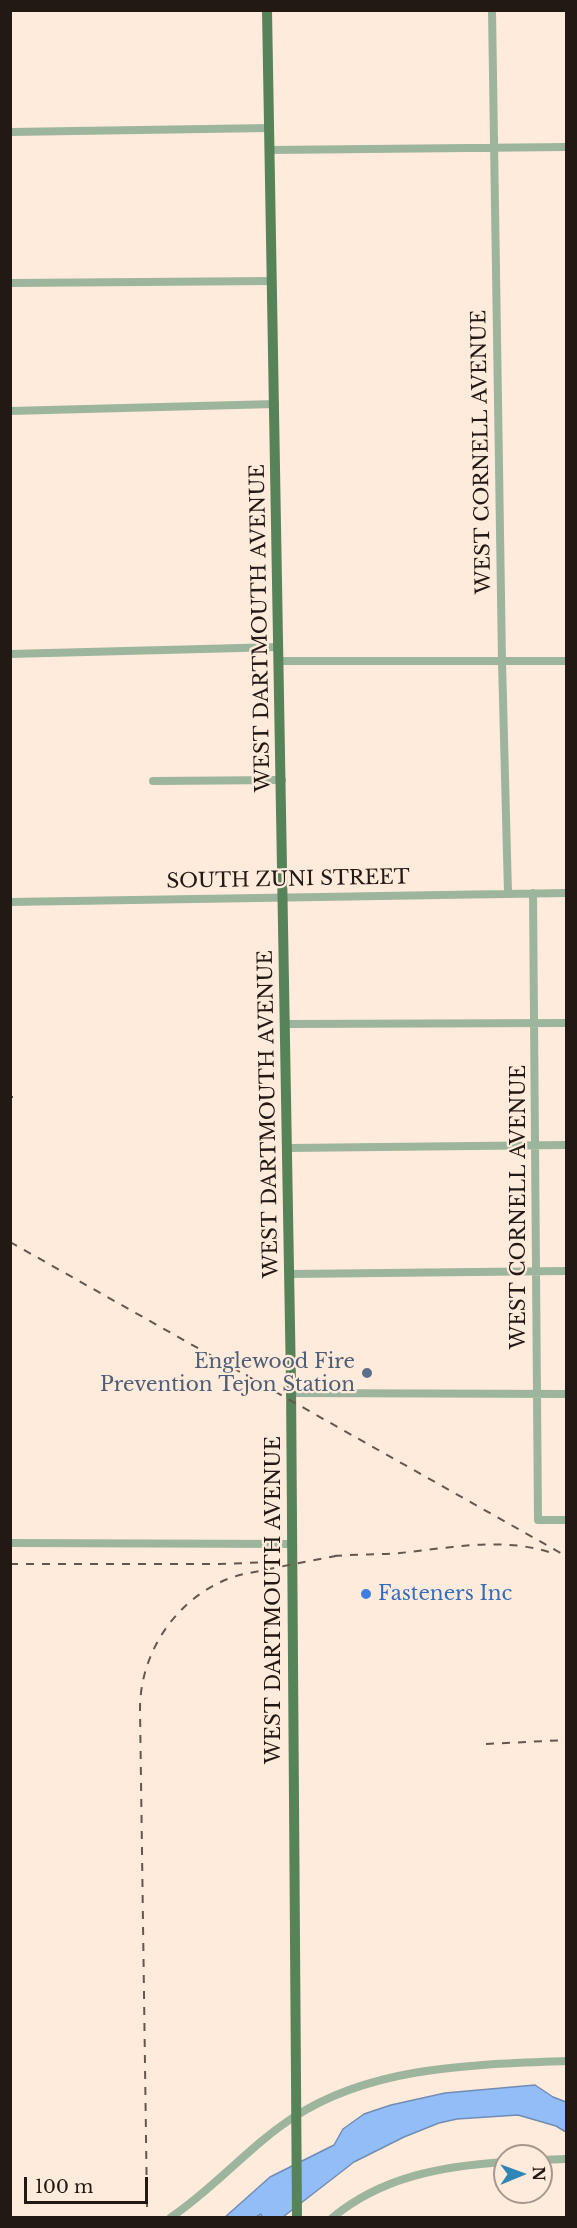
<!DOCTYPE html>
<style>
body{margin:0}
#map{position:relative;width:577px;height:2228px;overflow:hidden;background:#ffebdc;font-family:"Libre Baskerville",serif}
canvas{display:block}
.frame{position:absolute;inset:0;border:12px solid #221913;pointer-events:none}
.north{position:absolute;left:493px;top:2144px;width:60px;height:60px;box-sizing:border-box;background:#ffebdc;border:2px solid #a7978c;border-radius:50%;rotate:89deg;font-size:16px;font-weight:700;line-height:24px;text-align:center;color:#221913}
.north::after{content:'';display:block;margin:auto;width:21px;height:27px;background:#3087b6;clip-path:polygon(50% 0,100% 100%,50% 72%,0 100%)}
.scale{position:absolute;left:24px;top:2177px;width:124px;height:27px;box-sizing:border-box;border:3px solid #221913;border-top:0;padding-left:8px;font-size:18px;line-height:21px;white-space:nowrap;color:#221913;-webkit-text-stroke:4px #ffebdc;paint-order:stroke}
</style>
<div id="map">
<canvas width="577" height="2228"></canvas>
<div class="frame"></div>
<div class="north">N</div>
<div class="scale">100 m</div>
</div>
<script>
const ctx = document.querySelector('canvas').getContext('2d');
ctx.lineJoin = 'round';
function fillPath(path, color) { ctx.fillStyle = color; ctx.fill(path, 'evenodd'); }
function stroke(path, color, width, dash) { ctx.strokeStyle = color; ctx.lineWidth = width; ctx.lineCap = dash ? 'butt' : 'round'; ctx.setLineDash(dash || []); ctx.stroke(path); }
function label(font, color, halo, rows, align = 'center') {
  ctx.font = font + ' "Libre Baskerville",serif'; ctx.lineWidth = 4.5; ctx.setLineDash([]); ctx.textBaseline = 'middle'; ctx.strokeStyle = halo; ctx.fillStyle = color; for (const [text, x, y, turn = 0] of rows) {
    ctx.save(); ctx.translate(x, y); ctx.rotate((+turn || 0) * Math.PI / 180); ctx.textAlign = isNaN(turn) ? turn : align; if (halo) ctx.strokeText(text, 0, 0); ctx.fillText(text, 0, 0); ctx.restore();
  }
}
const water = new Path2D(`
 M535,2085L553,2097L566,2102V2132L556,2126L518,2115L457,2119L439,2123L404,2137L354,2162L283,2217H262L261,2214L256,2217L224,2218L270,2177L334,2145L343,2129L364,2114L391,2105L445,2093Z`);
const minor = new Path2D(`
 M492,10L502,661L508,893
 M10,132L269,128
 M270,150L566,147
 M10,283L272,281
 M10,411L275,404
 M10,654L279,647
 M280,661H566
 M153,781L282,780
 M533,893L538,1520H566
 M10,902L566,893
 M286,1024L566,1023
 M288,1148L566,1145
 M290,1274L566,1271
 M291,1393L566,1394
 M10,1543L292,1544
 M541,2160L566,2159
 M170,2218C215,2188 249,2146 294,2117C374,2065 474,2065 566,2061
 M332,2218C381,2177 442,2166 505,2162`);
const major = new Path2D(`
 M267,10L291,1383L297,2218`);
const rail = new Path2D(`
 M10,1097H13
 M10,1242L566,1556
 M334,1556C356,1554 378,1555 400,1553C449,1548 501,1537 549,1552
 M10,1564H220L271,1562
 M486,1744L566,1740
 M147,2207L140,1709C140,1651 178,1596 233,1577C245,1573 257,1572 269,1569C294,1564 318,1559 342,1555`);
const markers = [
 [367,1373,6,"#5c6f8a"],
 [366,1594,6,"#3f7fe0"]
];
const streetNames = [
 ["WEST CORNELL AVENUE",482,452,-91],
 ["WEST DARTMOUTH AVENUE",261,628,-91],
 ["SOUTH ZUNI STREET",288,880,-1],
 ["WEST DARTMOUTH AVENUE",269,1114,-91],
 ["WEST CORNELL AVENUE",519,1207,-90],
 ["WEST DARTMOUTH AVENUE",274,1600,-90]
];
const serviceNames = [
 ["Englewood Fire",355,1362],
 ["Prevention Tejon Station",355,1385]
];
const shopNames = [
 ["Fasteners Inc",378,1594]
];
fillPath(water, '#93bdf7');
stroke(water, '#718cb3', 1.5);
stroke(minor, '#9db59d', 8);
stroke(major, '#578358', 10);
stroke(rail, '#63574e', 2, [8, 8]);
for (const [x, y, r, color] of markers) { const dot = new Path2D(); dot.arc(x, y, r, 0, 2 * Math.PI); ctx.fillStyle = color; ctx.fill(dot); stroke(dot, '#ffebdc', 2); }
label('20px', '#221913', '#ffebdc', streetNames);
label('20px', '#4e5e75', '#ffebdc', serviceNames, 'right');
label('20px', '#366cbe', '#ffebdc', shopNames, 'left');
</script>
